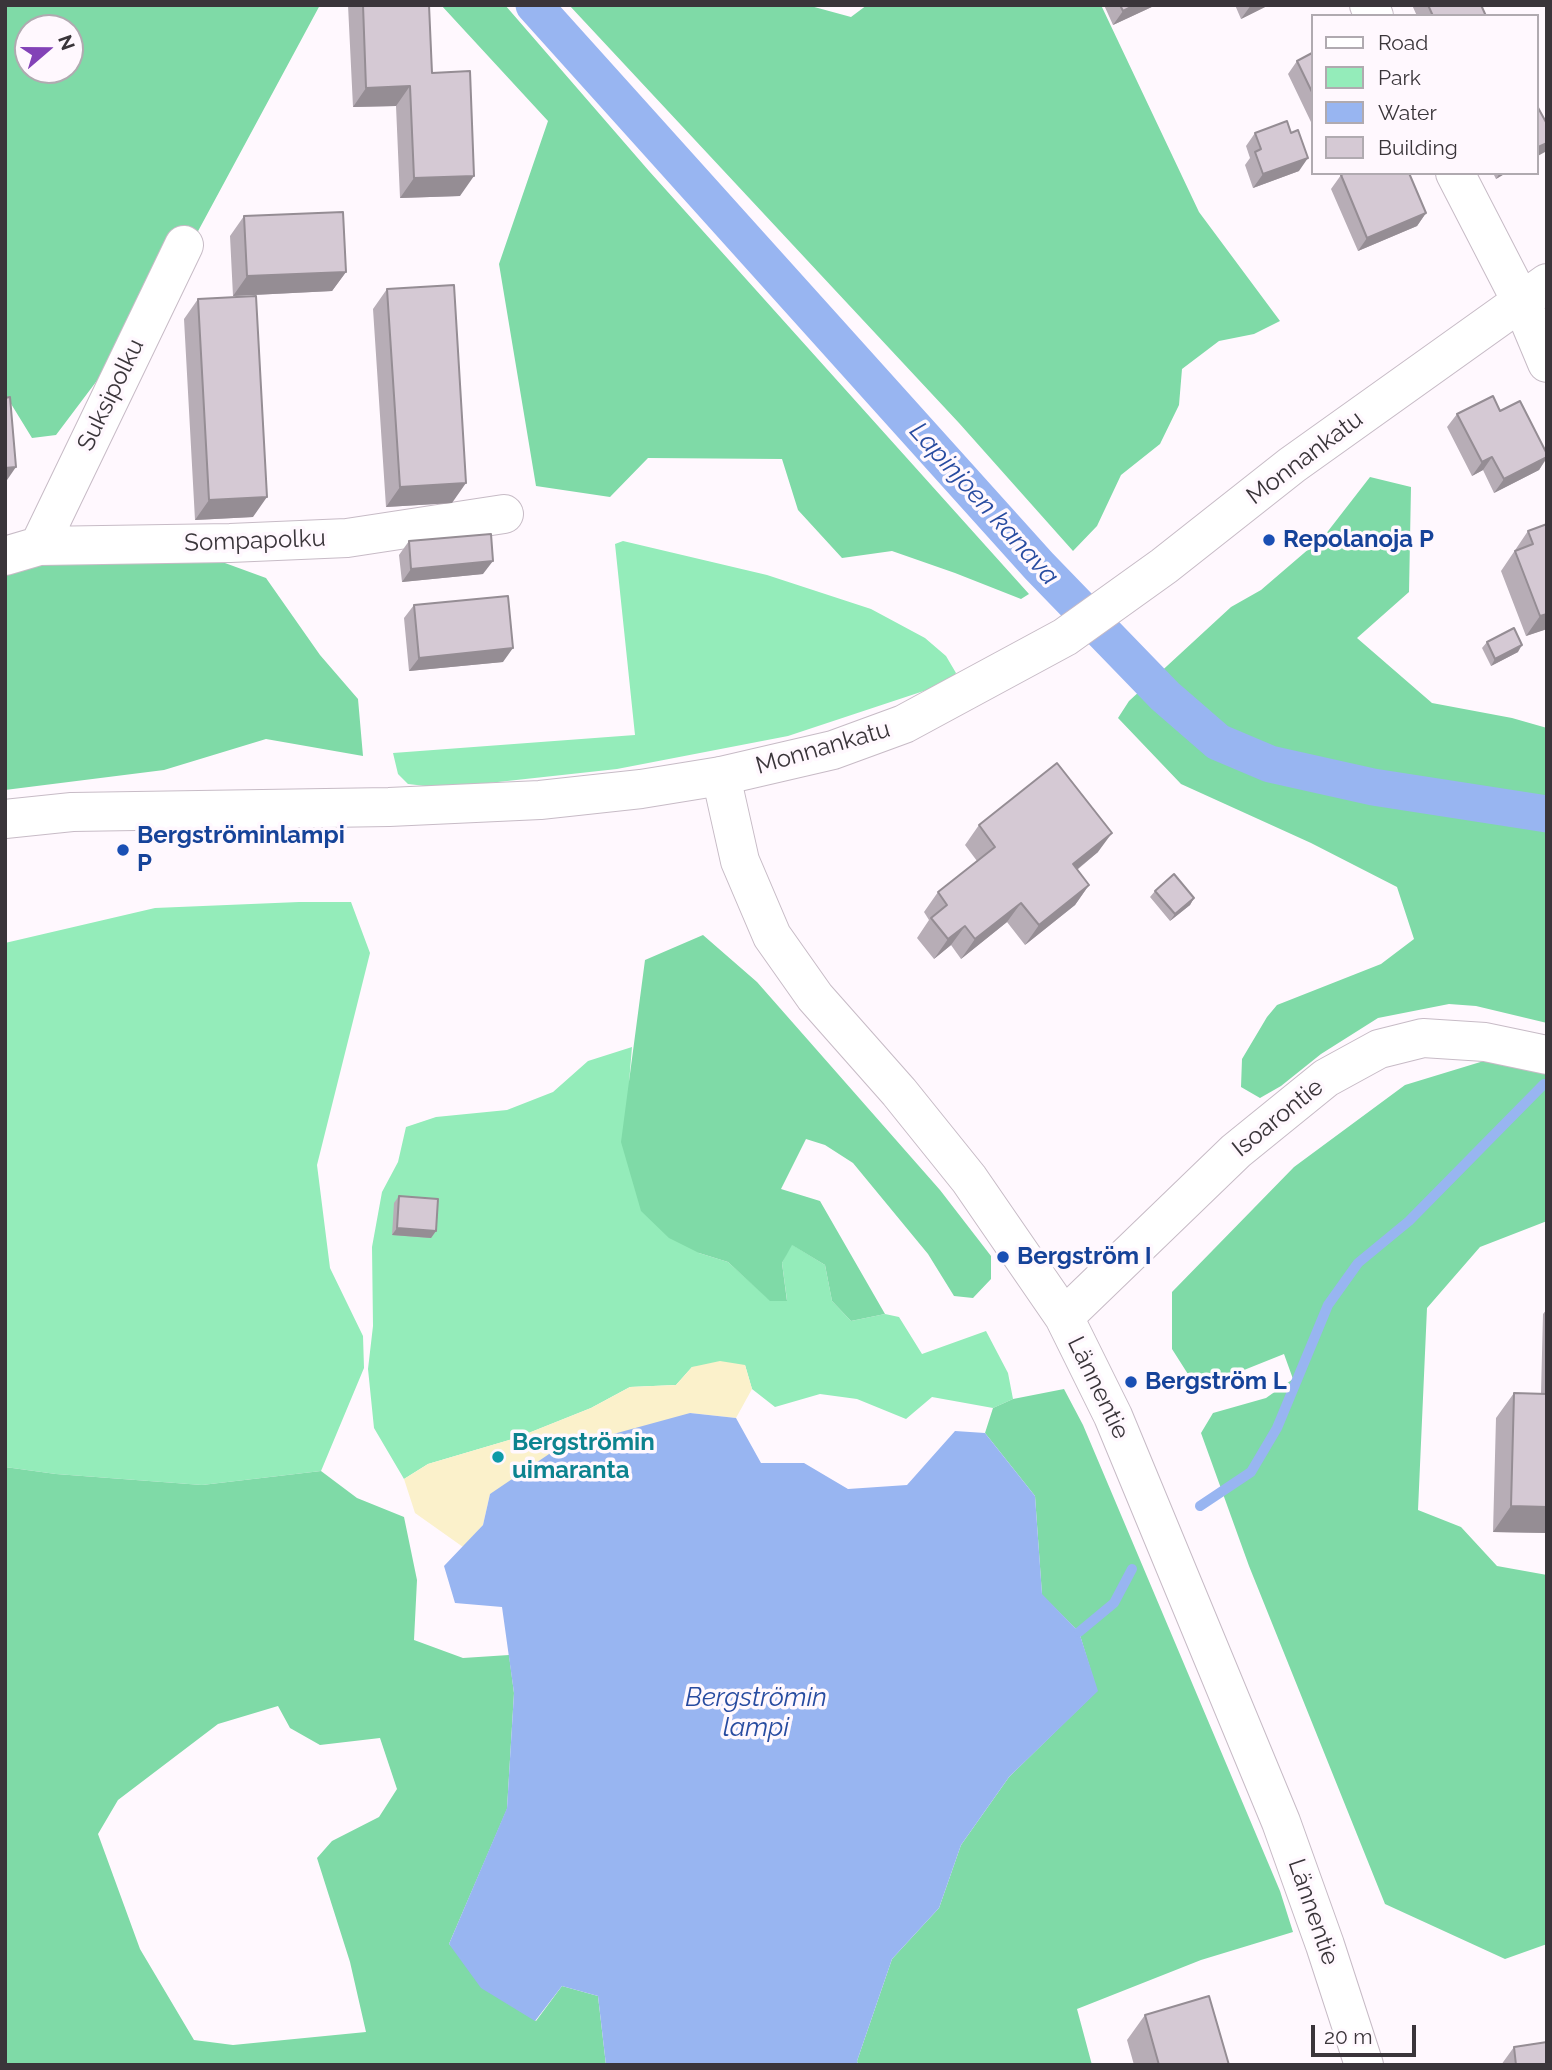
<!DOCTYPE html>
<meta charset="utf-8">
<style>
body{margin:0}
#map{position:relative;width:1552px;height:2070px;overflow:hidden;background:#fff8fe;font-family:Raleway,sans-serif}
canvas{display:block}
.frame{position:absolute;inset:0;border:7px solid #3a353a;pointer-events:none}
.legend{position:absolute;left:1311px;top:14px;width:228px;height:161px;box-sizing:border-box;background:#fff8fe;border:2px solid #b0aab0;margin:0;padding:9px 12px;list-style:none;font-size:21px;color:#3a353a}
.legend li{display:flex;align-items:center;gap:14px;height:35px}
.legend b{width:35px;border:2px solid #b0aab0}
.north{position:absolute;left:14px;top:14px;width:70px;height:70px;box-sizing:border-box;background:#fff8fe;border:2px solid #b0aab0;border-radius:50%;rotate:70deg;font-size:19px;font-weight:700;line-height:28px;text-align:center;color:#3a353a}
.north::after{content:'';display:block;margin:auto;width:24px;height:32px;background:#8342b7;clip-path:polygon(50% 0,100% 100%,50% 72%,0 100%)}
.scale{position:absolute;left:1311px;top:2025px;width:105px;height:32px;box-sizing:border-box;border:4px solid #3a353a;border-top:0;padding-left:9px;font-size:21px;line-height:24px;white-space:nowrap;color:#3a353a;-webkit-text-stroke:5px #fff8fe;paint-order:stroke}
</style>
<div id="map">
<canvas width="1552" height="2070"></canvas>
<div class="frame"></div>
<ul class="legend">
<li><b style="height:9px;background:#fff"></b>Road</li>
<li><b style="height:19px;background:#94ecba"></b>Park</li>
<li><b style="height:19px;background:#98b5f1"></b>Water</li>
<li><b style="height:19px;background:#d5c9d4"></b>Building</li>
</ul>
<div class="north">N</div>
<div class="scale">20 m</div>
</div>
<script>
const ctx = document.querySelector('canvas').getContext('2d');
ctx.lineJoin = 'round';
function fillPath(path, color) { ctx.fillStyle = color; ctx.fill(path, 'evenodd'); }
function stroke(path, color, width, dash) { ctx.strokeStyle = color; ctx.lineWidth = width; ctx.lineCap = dash ? 'butt' : 'round'; ctx.setLineDash(dash || []); ctx.stroke(path); }
function label(font, color, halo, rows, align = 'center') {
  ctx.font = font + ' Raleway,sans-serif'; ctx.lineWidth = 7; ctx.setLineDash([]); ctx.textBaseline = 'middle'; ctx.strokeStyle = halo; ctx.fillStyle = color; for (const [text, x, y, turn = 0] of rows) {
    ctx.save(); ctx.translate(x, y); ctx.rotate((+turn || 0) * Math.PI / 180); ctx.textAlign = isNaN(turn) ? turn : align; if (halo) ctx.strokeText(text, 0, 0); ctx.fillText(text, 0, 0); ctx.restore();
  }
}
const green = new Path2D(`
 M623,541L767,575L871,609L925,638L946,656L956,673L951,682L788,736L617,769L443,788L408,784L398,774L393,753L635,735L615,544Z
 M299,902H351L370,953L317,1165L330,1268L363,1336L364,1368L321,1471L202,1485L56,1474L5,1467V943L155,908Z
 M632,1047L629,1083L699,1253L728,1262L771,1301L787,1300L782,1263L791,1244L825,1265L832,1301L851,1321L885,1314L899,1317L922,1354L986,1331L1008,1373L1013,1399L993,1408L932,1397L906,1419L857,1399L820,1394L775,1407L752,1389L745,1365L692,1367L676,1385L630,1387L591,1408L516,1438L428,1464L404,1479L374,1428L368,1369L373,1326L372,1247L382,1192L398,1162L406,1127L436,1117L507,1110L553,1092L588,1061Z`);
const forest = new Path2D(`
 M5,5H320L169,285L56,435L32,438L5,394ZM28,28H70V70H28Z
 M441,5H505L649,171L1029,594L1021,599L955,573L892,551L842,558L798,510L782,459L648,458L610,497L536,486L499,264L548,121Z
 M569,5H807L851,17L867,5H1101L1199,212L1280,321L1254,334L1219,341L1182,369L1179,405L1160,444L1121,475L1097,526L1073,551L959,423Z
 M1370,477L1411,487L1409,592L1357,638L1432,703L1512,718L1547,728V1023L1476,1006L1449,1004L1378,1018L1321,1054L1281,1086L1260,1098L1241,1087L1242,1059L1267,1017L1277,1005L1381,964L1414,939L1397,887L1311,843L1181,784L1118,718L1129,701L1231,607L1261,590L1325,535Z
 M62,557L214,559L266,578L320,655L358,699L363,756L266,739L164,770L5,790V576Z
 M703,935L757,982L940,1190L991,1256V1279L973,1298L954,1296L928,1254L853,1163L825,1145L806,1139L781,1189L820,1201L885,1314L851,1321L832,1301L825,1265L792,1245L782,1263L787,1301H770L728,1262L699,1253L669,1238L641,1211L621,1142L645,960Z
 M1487,1060L1547,1072V1221L1480,1247L1427,1308L1418,1510L1461,1527L1497,1566L1547,1575V1944L1505,1959L1385,1904L1249,1566L1201,1433L1213,1413L1266,1398L1293,1379L1284,1354L1244,1370L1193,1382L1172,1349V1292L1294,1167L1405,1085Z
 M1064,1389L1083,1425L1280,1891L1293,1932L1201,1960L1077,2009L1092,2065H858L857,2061L892,1959L939,1908L961,1845L1009,1777L1097,1691L1079,1632L1042,1595L1035,1496L985,1433L993,1408L1013,1399Z
 M5,1467L56,1474L202,1485L321,1471L357,1498L404,1517L417,1580L414,1640L463,1658L509,1655L514,1693L507,1809L449,1944L536,2021L562,1986L598,1996L606,2065H5ZM278,1706L290,1728L320,1745L380,1738L397,1789L379,1817L332,1841L317,1858L350,1962L366,2032L233,2045L194,2040L140,1949L98,1834L118,1800L218,1724Z`);
const sand = new Path2D(`
 M720,1361L745,1365L752,1389L736,1418L690,1413L490,1494L483,1525L463,1547L415,1513L404,1479L428,1464L516,1438L591,1408L630,1387L676,1385L692,1367Z`);
const water = new Path2D(`
 M690,1413L736,1418L761,1463H804L848,1489L907,1485L955,1431L985,1433L1035,1496L1042,1594L1079,1632L1098,1691L1009,1777L961,1845L939,1908L892,1959L857,2061L858,2065H606L598,1996L562,1986L535,2021L481,1988L449,1944L507,1808L514,1693L502,1607L455,1603L444,1566L483,1525L490,1494L555,1450Z`);
const stream = new Path2D(`
 M1200,1506L1251,1472L1277,1428L1328,1305L1358,1263L1409,1221L1544,1084
 M1079,1632L1114,1603L1132,1569`);
const canal = new Path2D(`
 M534,5L1039,566L1165,696L1218,742L1270,764L1373,787L1547,814`);
const minor = new Path2D(`
 M1369,5L1374,16
 M1455,173L1521,301L1547,363
 M39,546L184,245
 M5,556L39,546L230,543L347,538L504,514
 M721,776L740,861L772,936L815,997L899,1092L969,1179L1064,1317L1113,1416L1281,1822L1325,1945L1364,2065
 M1064,1317L1236,1151L1326,1078L1379,1049L1423,1038L1485,1042L1547,1055`);
const major = new Path2D(`
 M5,819L72,812L389,807L540,800L641,789L721,776L833,750L904,724L1065,637L1164,566L1292,465L1547,283`);
const wall = new Path2D(`
 M348,5H429L432,73L460,196L400,198L396,106L353,107Z
 M1104,5H1156L1113,25Z
 M1235,5H1269L1241,19Z
 M1412,5H1481L1486,16H1417Z
 M1312,53V122H1311L1288,74L1297,61Z
 M1255,133L1299,171L1253,188L1245,165L1250,158L1246,146Z
 M1493,173H1506L1496,179Z
 M1341,175L1426,213L1417,226L1358,251L1331,189Z
 M244,216L346,272L332,291L233,296L230,236Z
 M387,289L452,503L386,507L373,309Z
 M198,299L253,517L195,520L184,319Z
 M1500,411L1547,454V458L1539,470L1494,493L1483,470L1472,476L1447,427L1457,414Z
 M1547,524V629L1526,636L1501,571L1528,531Z
 M409,541L483,574L402,582L399,555Z
 M414,605L503,662L409,671L404,618Z
 M1487,642L1518,652L1491,666L1482,648Z
 M979,825L1098,852L1077,870L1089,885L1075,905L1025,945L1007,922L961,959L951,945L934,959L917,938L929,920L924,912L938,892L977,861L965,845Z
 M1155,891L1194,898L1190,905L1170,921L1150,897Z
 M399,1196L436,1231L431,1238L392,1235L394,1203Z
 M1547,1309V1533L1493,1532L1496,1418L1514,1393H1541L1543,1314Z
 M1145,2015L1229,2065H1134L1127,2040Z
 M1514,2047L1547,2065H1501Z`);
const shadedWall = new Path2D(`
 M1135,5H1156L1113,25L1123,11Z
 M1251,5H1269L1241,19Z
 M410,86L396,106L353,107L366,88Z
 M1547,143V150L1545,152L1536,157V148Z
 M1308,158L1299,171L1253,188L1263,174Z
 M1500,173H1506L1496,179Z
 M474,176L460,196L400,198L414,178Z
 M1426,213L1417,226L1358,251L1367,238Z
 M346,272L332,291L233,296L247,276Z
 M1492,457L1483,470L1472,476L1482,462Z
 M1547,457L1539,470L1494,493L1504,479Z
 M16,467L5,483V468Z
 M466,483L452,503L386,507L400,487Z
 M267,497L253,517L195,520L209,500Z
 M493,561L483,574L402,582L411,569Z
 M1547,614V629L1526,636L1540,616Z
 M1522,645L1518,652L1491,666L1495,659Z
 M513,648L503,662L409,671L419,658Z
 M1112,833L1098,852L1059,884L1073,864Z
 M1089,885L1075,905L1025,945L1039,925Z
 M1194,898L1190,905L1170,921L1175,914Z
 M1021,903L1007,922L961,959L975,939Z
 M965,926L951,945L934,959L948,939Z
 M397,1228L436,1231L431,1238L392,1235Z
 M1511,1506L1547,1507V1533L1493,1532Z`);
const building = new Path2D(`
 M363,5H429L432,73L470,71L474,176L414,178L410,86L366,88Z
 M1120,5H1135L1123,11Z
 M1428,5H1481L1486,16H1433Z
 M1312,53V92L1297,61Z
 M1536,104L1547,124V143L1536,148Z
 M1287,121L1291,133L1298,130L1308,158L1263,174L1255,152L1261,149L1255,133Z
 M1345,173H1409L1426,213L1367,238L1341,175Z
 M343,212L346,272L247,276L244,216Z
 M454,285L466,483L400,487L387,289Z
 M256,296L267,497L209,500L198,299Z
 M1493,396L1500,411L1520,401L1547,454V457L1504,479L1492,457L1482,462L1457,414Z
 M10,397L16,467L5,468V398Z
 M1547,524V614L1540,616L1515,551L1533,544L1528,531Z
 M491,534L493,561L411,569L409,541Z
 M508,596L513,648L419,658L414,605Z
 M1514,628L1522,645L1495,659L1487,642Z
 M1057,763L1112,833L1073,864L1089,885L1039,925L1021,903L975,939L965,926L948,939L931,918L947,905L938,892L995,847L979,825Z
 M1174,874L1194,898L1175,914L1155,891Z
 M399,1196L438,1199L436,1231L397,1228Z
 M1514,1393L1547,1394V1507L1511,1506Z
 M1209,1996L1229,2065H1159L1145,2015Z
 M1547,2042V2065H1516L1514,2047Z`);
const markers = [
 [1269,540,7,"#1a4fb4"],
 [123,850,7,"#1a4fb4"],
 [1003,1257,7,"#1a4fb4"],
 [1131,1382,7,"#1a4fb4"],
 [498,1457,7,"#0f9aa8"]
];
const streetNames = [
 ["Suksipolku",111,395,-64],
 ["Monnankatu",1305,458,-37],
 ["Sompapolku",255,541,-2],
 ["Monnankatu",823,748,-16],
 ["Isoarontie",1278,1118,-39],
 ["Lännentie",1098,1388,64],
 ["Lännentie",1313,1912,71]
];
const transitNames = [
 ["Repolanoja P",1283,540],
 ["Bergströminlampi",137,836],
 ["P",137,864],
 ["Bergström I",1017,1257],
 ["Bergström L",1145,1382]
];
const cultureNames = [
 ["Bergströmin",512,1443],
 ["uimaranta",512,1471]
];
const waterNames = [
 ["Lapinjoen kanava",984,504,48],
 ["Bergströmin",756,1698],
 ["lampi",756,1728]
];
fillPath(green, '#94ecba');
fillPath(forest, '#7fdaa7');
fillPath(sand, '#fbf1cb');
fillPath(water, '#98b5f1');
stroke(stream, '#98b5f1', 10);
stroke(canal, '#98b5f1', 37);
stroke(minor, '#c7bbc6', 40);
stroke(major, '#c7bbc6', 40);
stroke(minor, '#fff', 38);
stroke(major, '#fff', 38);
fillPath(wall, '#b7adb6');
fillPath(shadedWall, '#958d94');
fillPath(building, '#d5c9d4');
stroke(building, '#958d94', 2);
for (const [x, y, r, color] of markers) { const dot = new Path2D(); dot.arc(x, y, r, 0, 2 * Math.PI); ctx.fillStyle = color; ctx.fill(dot); stroke(dot, '#fff8fe', 2.5); }
label('24px', '#3a353a', '#fff8fe', streetNames);
label('bold 24px', '#164399', '#fff8fe', transitNames, 'left');
label('bold 24px', '#0d838f', '#fff8fe', cultureNames, 'left');
label('italic 26px', '#274ba0', '#fff8fe', waterNames);
</script>
